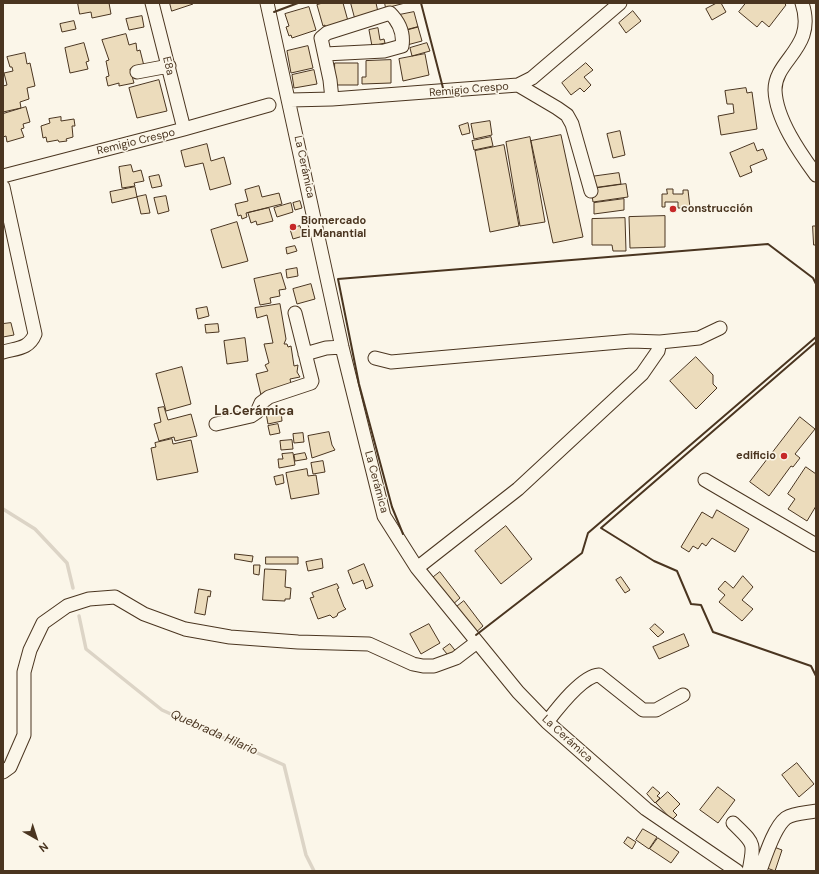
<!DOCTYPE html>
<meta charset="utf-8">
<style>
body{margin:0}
#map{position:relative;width:819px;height:874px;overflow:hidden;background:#fbf6e9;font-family:"DM Sans",sans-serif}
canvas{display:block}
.frame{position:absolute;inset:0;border:4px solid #4a3520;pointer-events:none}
.north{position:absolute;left:16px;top:818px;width:40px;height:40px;-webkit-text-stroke:3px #fbf6e9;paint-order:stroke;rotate:141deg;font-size:11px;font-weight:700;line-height:16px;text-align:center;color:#4a3520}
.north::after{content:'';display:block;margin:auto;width:14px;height:18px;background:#4a3520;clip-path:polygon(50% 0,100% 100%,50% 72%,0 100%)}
</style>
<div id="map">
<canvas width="819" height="874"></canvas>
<div class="frame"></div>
<div class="north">N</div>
</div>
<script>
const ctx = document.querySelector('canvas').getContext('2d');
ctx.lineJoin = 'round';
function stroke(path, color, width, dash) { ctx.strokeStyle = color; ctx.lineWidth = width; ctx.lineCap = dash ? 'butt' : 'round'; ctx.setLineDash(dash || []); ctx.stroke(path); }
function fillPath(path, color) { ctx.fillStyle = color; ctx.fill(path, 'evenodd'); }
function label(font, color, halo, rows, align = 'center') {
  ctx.font = font + ' "DM Sans",sans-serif'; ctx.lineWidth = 3; ctx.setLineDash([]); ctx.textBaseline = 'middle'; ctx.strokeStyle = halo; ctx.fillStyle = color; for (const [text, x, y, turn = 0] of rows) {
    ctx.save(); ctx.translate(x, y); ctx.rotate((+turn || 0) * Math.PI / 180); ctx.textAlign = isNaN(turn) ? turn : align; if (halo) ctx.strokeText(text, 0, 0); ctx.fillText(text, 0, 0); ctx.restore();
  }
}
const stream = new Path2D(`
 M3,509L35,529L67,563L73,588
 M79,616L86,649L162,710L284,765L306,855L314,871`);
const building = new Path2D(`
 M78,3H109L111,14L92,18L91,12L80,14Z
 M170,3H193V4L172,11Z
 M323,3H343L348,21L326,28L325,25L323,26L317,5Z
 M351,3H376L378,12L355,18Z
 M385,3H405L386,8Z
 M717,3H721L726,12L712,20L706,9Z
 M746,3H784L786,5L769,27L762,21L757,27L739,12Z
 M309,7L316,30L292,38L291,35L289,36L286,27L289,26L285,14Z
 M633,11L641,21L626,33L619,23Z
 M414,12L418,27L403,31L399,15Z
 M142,16L144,27L129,30L126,19Z
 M74,21L76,29L62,32L60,24Z
 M418,27L422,41L407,45L403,31Z
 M378,28L380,40L384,39L385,43L372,46L369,30Z
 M126,34L129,45L136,43L137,51L140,50L144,66L130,69L134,83L119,86V83L108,86L106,77L109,76L106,61L109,60L102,40Z
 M84,43L89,61L86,62L88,69L70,73L65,48Z
 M427,43L430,51L412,56L410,48Z
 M308,46L313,68L291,73L287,51Z
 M25,53L27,64L30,63L35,86L27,88L29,99L20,102L21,108L3,112V86L7,85L4,73L13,71L12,67H10L7,57Z
 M425,54L429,75L403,81L399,59Z
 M391,60V83L362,84V77H366V61Z
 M335,63H358V85H335Z
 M586,63L593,70L584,77L591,85L584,92L580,88L571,95L562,83Z
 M314,70L317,84L294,88L292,75Z
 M159,80L167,111L137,118L129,88Z
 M746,88L747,93L752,92L757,129L721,135L718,116L734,113L733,104H727L725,91Z
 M26,107L30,122L23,124L24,128L21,129L24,137L7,142L6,136L3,137V114Z
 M61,117V121L74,119L75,126H72L73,137L66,139L67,141L59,142L58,140L47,142L46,137L43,138L41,126L50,123L49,119Z
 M490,121L492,135L474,139L471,124Z
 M468,123L470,133L462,135L459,126Z
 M620,131L625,155L613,158L607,134Z
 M561,135L583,237L553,243L531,141Z
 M491,137L493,146L474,150L472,141Z
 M530,137L545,222L520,226L506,142Z
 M754,143L757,151L763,149L767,159L750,166L752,172L740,177L730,153Z
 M207,144L211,161L224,157L231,184L210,190L203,163L185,167L181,151Z
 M504,145L519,226L490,232L475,151Z
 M131,165L133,172L141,170L144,181L134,183L135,186L122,188L119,167Z
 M619,173L621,184L592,188L590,177Z
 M159,175L162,186L152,188L149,177Z
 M626,184L628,197L593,202L591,189Z
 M259,186L262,197L279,193L282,204L246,213L247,217L242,219L241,215L238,216L235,204L248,201L245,190Z
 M135,187L137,197L112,203L110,192Z
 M667,189H673V194H683V190H688L690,208H678V202H665V207H662V194H667Z
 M146,195L150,213L141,214L137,197Z
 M166,196L169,211L158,214L154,198Z
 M624,199V210L594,214V203Z
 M300,201L302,208L295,210L293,203Z
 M291,203L293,212L277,217L274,208Z
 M269,208L273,221L257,225L256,221L251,223L248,213Z
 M665,216V247L630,248L629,217Z
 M625,218L626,251H613L612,245H592V219Z
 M237,222L248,261L222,268L211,230Z
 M300,226L303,236L293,239L290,229Z
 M813,226H816V245H814Z
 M295,246L297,251L287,254L286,248Z
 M297,268L298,276L287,278L286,270Z
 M281,273L286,289L279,290L280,296L270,298L271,303L260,305L254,279Z
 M311,284L315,299L297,304L293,289Z
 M280,304L286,339L284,344H287L288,347L291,346L294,366L298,365L297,372L300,377L290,379L292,388L261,395L256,374L268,371L265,365L269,363L264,344L273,343L267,315L257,318L255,308Z
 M207,307L209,316L198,319L196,309Z
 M11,323L14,335L3,337V324Z
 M218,324L219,332L206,333L205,325Z
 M245,338L248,361L227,364L224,341Z
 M696,357L713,375V384L717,388L696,409L670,381Z
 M182,367L191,404L166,411L156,374Z
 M164,407L168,420L191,414L197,436L175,441L174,437L159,441L154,424L161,422L158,408Z
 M281,411L282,421L268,424L266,413Z
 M800,417L815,429L795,454L800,458L793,467L791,466L769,496L750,482Z
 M278,424L280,433L270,435L268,426Z
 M329,432L332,445L335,450L312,458L308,436Z
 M303,433L304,442L294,443L293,434Z
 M172,439L173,444L191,440L198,472L157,480L151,448L156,447L155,443Z
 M292,440L293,449L281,450L280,441Z
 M293,453L295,465L279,468L278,459H283L282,454Z
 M305,453L307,459L295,461L294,455Z
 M323,461L325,472L313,474L311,463Z
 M806,467L816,474V506L807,521L788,509L795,499L788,494Z
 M307,469L308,476L316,475L319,494L291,499L286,473Z
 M283,475L284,483L276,485L274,477Z
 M717,510L749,529L735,552L712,538L706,546L702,543L698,549L693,546L689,552L681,547L702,512L712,518Z
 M506,526L532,559L501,584L475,551Z
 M235,554L253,556L252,562L235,559Z
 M266,557H298V564H266Z
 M322,559L323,568L308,571L306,562Z
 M364,564L373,586L366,589L363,580L353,584L348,571Z
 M254,565H260L259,575L254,574Z
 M265,569L286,570L285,587L291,588L290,599H285V601L263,600Z
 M440,572L460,598L451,606L431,579Z
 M743,576L753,587L742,600L753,609L742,621L719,602L725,595L718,589L725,581L733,588Z
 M621,577L630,590L625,593L616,580Z
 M337,584L339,588L337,589L344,607L346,609L338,613L337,616L333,618L330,615L318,619L310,598L314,597L312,593Z
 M199,589L211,591L210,597L208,596L205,615L195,613Z
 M464,601L483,626L474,634L454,609Z
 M429,624L440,643L421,654L410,634Z
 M655,624L664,632L658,637L650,629Z
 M684,634L689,646L659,659L653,647Z
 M450,644L458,654L451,659L443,649Z
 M797,763L814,784L799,797L782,775Z
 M653,787L660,793L657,796L660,798L655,803L647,794Z
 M718,787L735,800L718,823L700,810Z
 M668,792L680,804L673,811L677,815L672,820L656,803Z
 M643,829L657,837L649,849L636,840Z
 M628,837L636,842L632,849L624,843Z
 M658,838L679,852L671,863L650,849Z
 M774,847L782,850L775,871L767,868Z`);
const minor = new Path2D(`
 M152,3L184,129
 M267,3L342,347L384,516L417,568L518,692L547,722L646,809L737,871
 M802,3C817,48 775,59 775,90C776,119 800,153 816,175
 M325,54L384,51L402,46C404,33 399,22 390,13L327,33L321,38L330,80L332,99
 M137,72L169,66
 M518,85L557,108L567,115L572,124L591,191
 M290,100L332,99L518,85L532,78L620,3
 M3,176L184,129L269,105
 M3,187L35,334C29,349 17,348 3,352
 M305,354L326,348L342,347
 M375,358L391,362L631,341L660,342L699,338L720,328
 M216,424L251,416L257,412L261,403L269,397L311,383L312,381L295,313
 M705,480L816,545
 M417,568L518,489L642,374L658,351L660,342
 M547,722C557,709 582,676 599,675L643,710H656L683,695
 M3,772L10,767L24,735V672L30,650L43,623L67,606L89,599L115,597L144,614L185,629L230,637L298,642L369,644L413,664L423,666H434L456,658L477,642
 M733,823C754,844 755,841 749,871
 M760,871C765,857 774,827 786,818C794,813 806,813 816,811`);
const wall = new Path2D(`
 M421,3L443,88
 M274,12L298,3
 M816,342L601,528L654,561L677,571L691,604L701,605L713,632L811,666L816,676
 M403,534L392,507L359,384L338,279L768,244L813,278L816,284
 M476,635L582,553L588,533L816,337`);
const markers = [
 [673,209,4,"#c62828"],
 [293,227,4,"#c62828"],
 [784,456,4,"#c62828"]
];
const streetNames = [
 ["E8a",168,66,76],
 ["Remigio Crespo",469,90,-5],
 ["Remigio Crespo",136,142,-14],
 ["La Cerámica",304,167,78],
 ["La Cerámica",376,482,75],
 ["La Cerámica",567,739,42]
];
const poiNames = [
 ["construcción",681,209],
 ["Biomercado",301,221],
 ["El Manantial",301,234],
 ["edificio",776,456,"right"]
];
const waterNames = [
 ["Quebrada Hilario",214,733,24]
];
const quarterNames = [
 ["La Cerámica",254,412]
];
stroke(stream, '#dcd4c6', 3.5);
fillPath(building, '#ecdcbc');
stroke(building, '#4a3520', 1);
stroke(minor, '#4a3520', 15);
stroke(minor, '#fbf6e9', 13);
stroke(wall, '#4a3520', 2);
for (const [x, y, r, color] of markers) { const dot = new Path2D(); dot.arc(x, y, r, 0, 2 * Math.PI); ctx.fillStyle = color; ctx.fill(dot); stroke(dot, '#fbf6e9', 1.5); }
label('11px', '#4a3520', '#fbf6e9', streetNames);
label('bold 11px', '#4a3520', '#fbf6e9', poiNames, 'left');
label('italic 12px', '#4a3520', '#fbf6e9', waterNames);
label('bold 13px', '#4a3520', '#fbf6e9', quarterNames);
</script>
